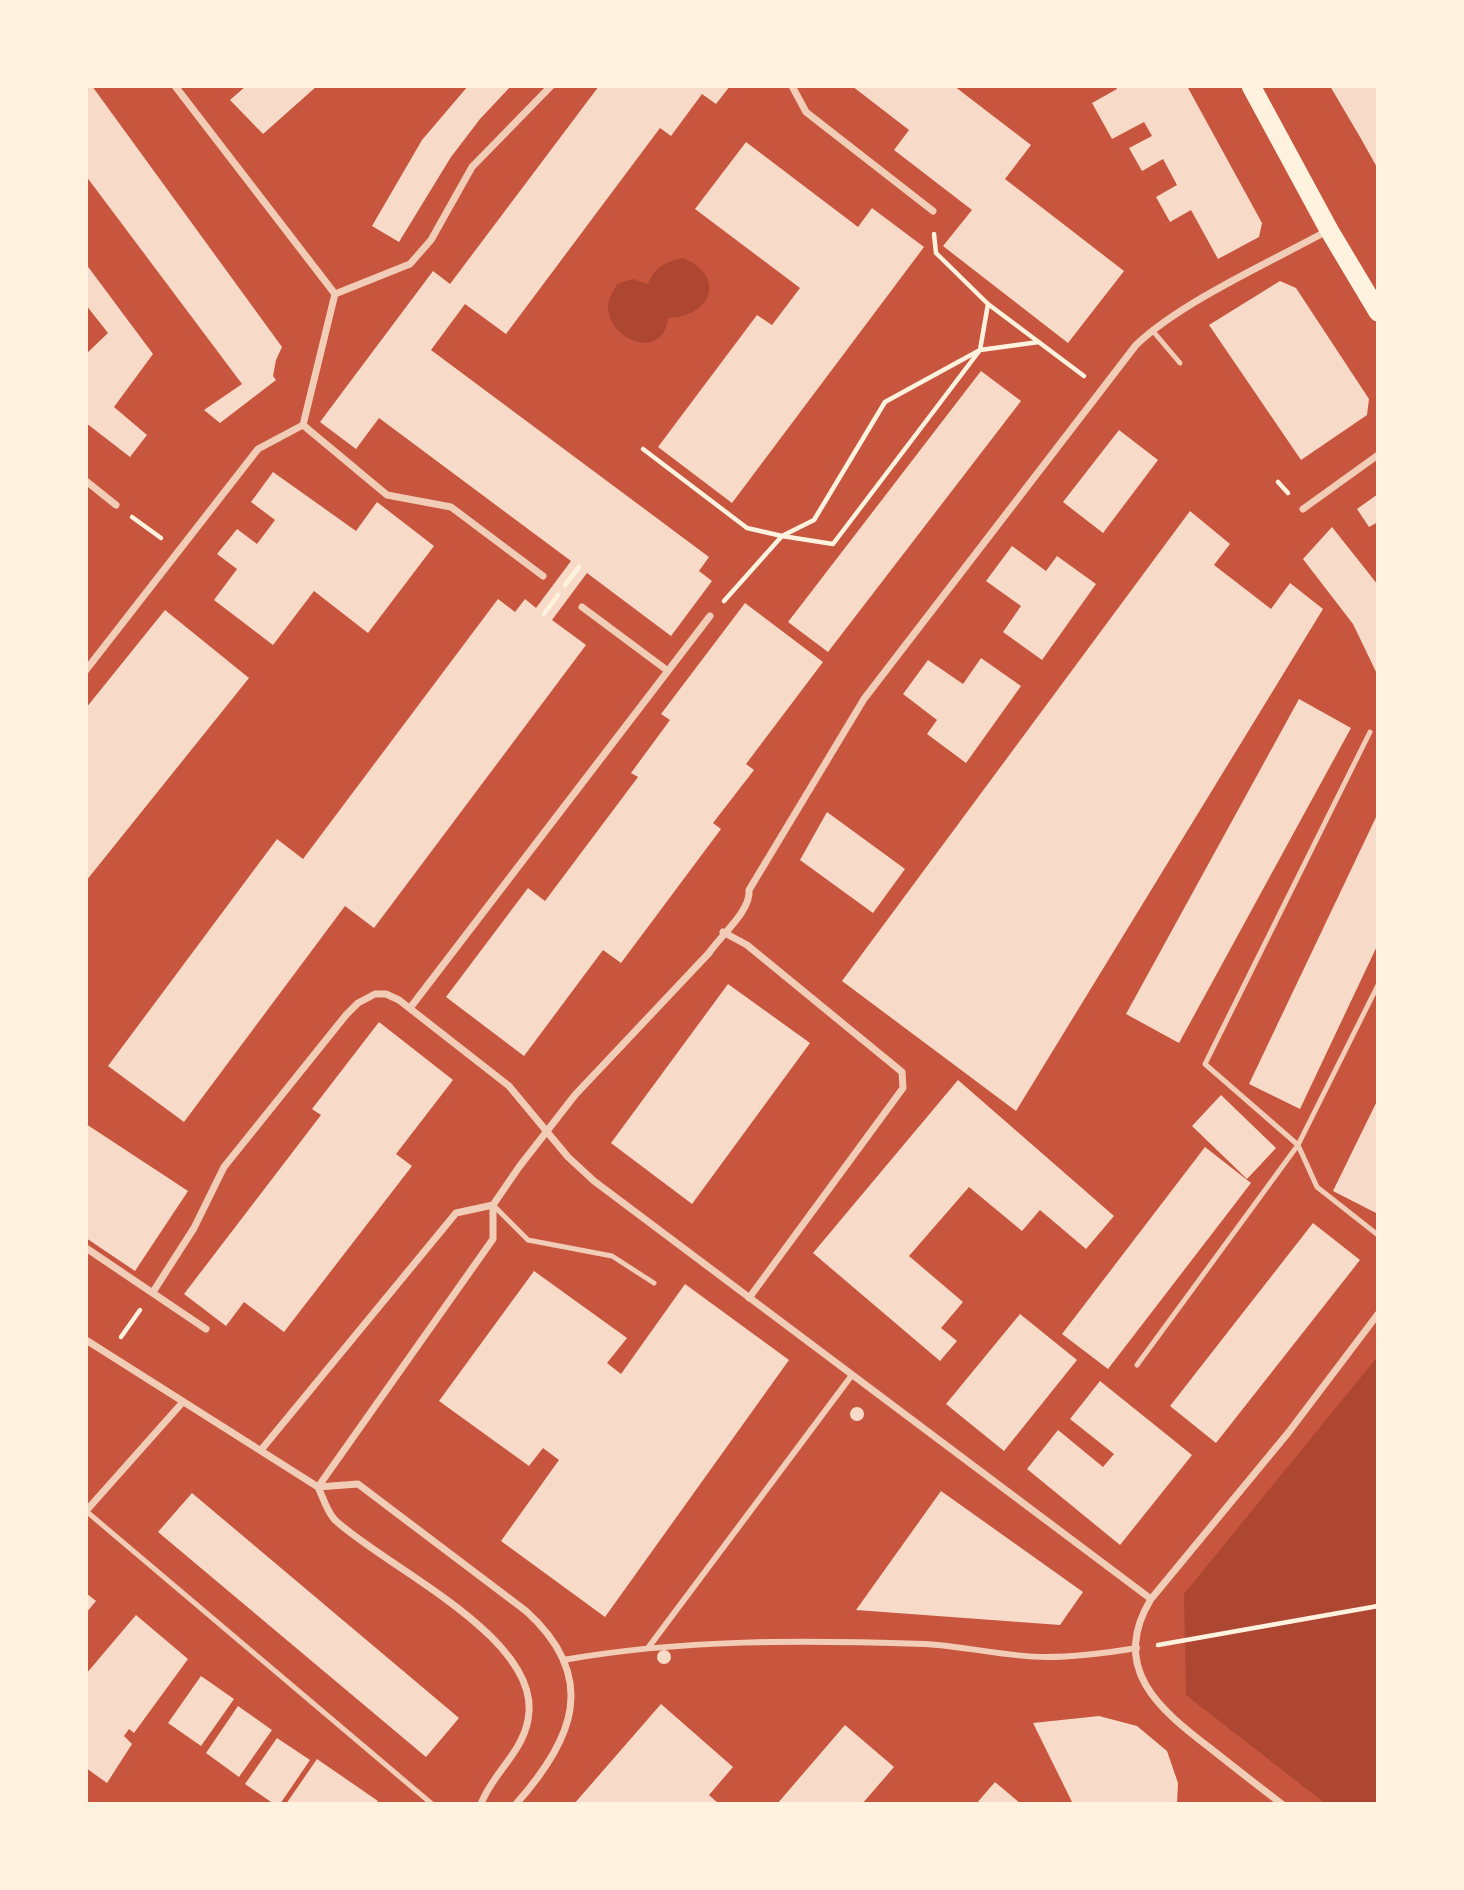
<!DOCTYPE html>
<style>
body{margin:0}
#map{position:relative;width:1464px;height:1890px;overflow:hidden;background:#c8553d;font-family:"PT Sans Narrow",sans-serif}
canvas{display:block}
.frame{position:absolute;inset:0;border:88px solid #fff3e0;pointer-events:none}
</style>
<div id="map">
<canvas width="1464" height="1890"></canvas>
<div class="frame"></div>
</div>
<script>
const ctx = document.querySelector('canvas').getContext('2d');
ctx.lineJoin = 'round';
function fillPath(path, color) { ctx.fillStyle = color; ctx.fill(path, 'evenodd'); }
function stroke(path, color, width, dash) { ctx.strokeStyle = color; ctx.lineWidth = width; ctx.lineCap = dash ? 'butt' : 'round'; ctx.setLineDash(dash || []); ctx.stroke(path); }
const green = new Path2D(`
 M683,258C727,276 712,317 668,318C664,362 606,341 608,304C609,298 614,290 617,284L633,279L648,284C655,267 665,262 683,258Z
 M1378,1356V1804H1326L1186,1695L1184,1594Z`);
const building = new Path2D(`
 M86,86H92L282,347L276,360L273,376L276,380L220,423L204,410L242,384L86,176Z
 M246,86H317L263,134L230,100Z
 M468,86H511L480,119L451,157L399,242L372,226L422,140Z
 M599,86H730L716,104L702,94L671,136L660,128L506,334L465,304L431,350L709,557L699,571L712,581L671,636L587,573L552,620L586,645L374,928L345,906L184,1122L108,1066L277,839L303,859L498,599L515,612L525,599L536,608L571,561L379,418L356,449L320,422L433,271L450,284Z
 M852,86H954L1031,145L1005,179L1124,271L1068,343L943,246L972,210L894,150L909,130Z
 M1115,86H1187L1262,223L1259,237L1218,259L1191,210L1170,222L1156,197L1177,185L1163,159L1142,171L1129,148L1152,136L1144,122L1112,139L1092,103L1117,89Z
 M1330,86H1378V169L1360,137Z
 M746,142L858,227L872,208L924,247L732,503L658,447L757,315L772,325L800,288L695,209Z
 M86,264L153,354L114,407L147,435L130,457L86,423V354L108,333L86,305Z
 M1280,281L1296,288L1369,399L1367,415L1301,460L1209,325Z
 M981,371L1021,401L828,652L788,622Z
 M1119,430L1158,460L1103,533L1063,502Z
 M273,472L356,531L377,502L434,546L368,633L314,591L273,645L214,600L237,569L217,554L237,529L257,544L275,520L251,502Z
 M1378,494V522L1369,527L1357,509Z
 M1190,511L1230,544L1214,565L1271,609L1290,583L1323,609L1016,1111L842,981Z
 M1332,527L1378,585V676L1353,624L1303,559Z
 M1012,546L1046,571L1057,556L1096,584L1042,660L1003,632L1021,606L986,581Z
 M745,603L823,662L746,764L754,770L713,823L721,829L621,963L603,950L524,1056L446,997L528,888L545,901L638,777L631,773L670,720L661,714Z
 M165,610L249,678L86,881V708Z
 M981,658L1021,686L966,763L927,734L937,720L903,694L928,660L963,684Z
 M1299,699L1351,728L1179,1043L1126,1014Z
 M827,812L905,869L873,913L800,860Z
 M1378,813V944L1300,1109L1249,1084Z
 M728,984L810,1043L692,1204L611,1143Z
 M379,1022L453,1080L396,1154L412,1166L284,1332L244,1302L226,1326L184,1294L321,1115L312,1109Z
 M958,1080L1114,1216L1086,1249L1040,1210L1022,1231L969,1187L909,1256L963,1302L941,1328L957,1341L940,1361L813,1253Z
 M1221,1095L1276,1148L1247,1179L1192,1126Z
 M1378,1099V1214L1333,1191Z
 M86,1124L188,1191L135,1271L86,1238Z
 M1205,1147L1251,1183L1108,1369L1062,1334Z
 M1313,1223L1360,1260L1216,1443L1170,1406Z
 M534,1271L627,1338L607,1363L621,1374L685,1284L789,1360L605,1617L501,1541L559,1460L543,1448L529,1466L439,1401Z
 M1020,1314L1077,1360L1004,1451L946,1404Z
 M1100,1381L1192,1455L1120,1545L1027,1469L1058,1430L1103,1467L1114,1454L1070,1419Z
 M850 1414a7 7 0 1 1 14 0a7 7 0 1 1-14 0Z
 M941,1491L1083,1592L1060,1625L856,1610Z
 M192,1493L459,1718L426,1757L158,1532Z
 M86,1593L96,1601L86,1613Z
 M136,1615L188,1659L134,1733L129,1729L124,1736L132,1744L107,1783L86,1768V1674Z
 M657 1657a7 7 0 1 1 14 0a7 7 0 1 1-14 0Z
 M201,1676L234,1699L201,1746L168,1723Z
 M661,1704L733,1767L709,1795L719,1804H574Z
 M238,1706L272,1730L239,1777L206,1753Z
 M1099,1716L1137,1726L1167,1751L1178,1783L1177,1804H1073L1033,1723Z
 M845,1725L894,1767L862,1804H777Z
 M277,1738L310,1760L280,1804H274L245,1784Z
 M317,1759L378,1801L376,1804H286Z
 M995,1782L1021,1804H976Z`);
const path = new Path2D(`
 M934,234L936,253L988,304L1084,376
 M643,449L747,528L782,536L814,520L885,402L980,350L1039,342
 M1278,482L1288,493
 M132,517L161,538
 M565,585L579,567
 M724,601L782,536L833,544L980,350L988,304
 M544,614L558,595
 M121,1337L140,1310
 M1158,1645L1378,1606`);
const service = new Path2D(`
 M1152,330L1180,363
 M1370,732L1205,1064L1298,1145L1317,1187L1378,1235
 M493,1205L528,1240L612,1256L654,1283
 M1137,1365L1298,1145L1378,985
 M86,1511L432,1804`);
const pedestrian = new Path2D(`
 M648,1648L852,1375
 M563,1660C682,1639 804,1640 924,1644C965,1646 1006,1657 1046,1657C1077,1657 1106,1653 1137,1648`);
const minor = new Path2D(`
 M175,86L335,294
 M792,86L806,112L933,211
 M303,425L387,495L451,507L543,576
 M86,481L116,505
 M1303,509L1378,455
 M582,607L668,671
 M86,670L258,449L303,425L335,294L410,264L431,240L472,167L551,86
 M723,932L747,945L902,1072L903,1088L749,1298
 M410,1008L710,616
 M86,1248L206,1329
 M153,1292L194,1228L224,1167L346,1015L358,1003L375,994H386L399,1000L509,1086L568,1157L594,1181L1151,1599
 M86,1340L318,1487C323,1497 327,1512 335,1520C385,1567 545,1639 528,1720C522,1753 492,1774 481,1804
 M261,1450L456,1213L493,1205
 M318,1487L493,1239V1205L519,1167L575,1095L709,953C721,935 751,911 749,890L864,699L1136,345C1181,302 1270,262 1327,231
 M318,1487L358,1484L526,1611C600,1678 573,1740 516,1804
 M86,1511L182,1403
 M1282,1804C1258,1786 1234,1767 1210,1748C1159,1709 1109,1668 1151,1599L1288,1433L1378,1314`);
const trunk = new Path2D(`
 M1251,86L1329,230L1378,312`);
fillPath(green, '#ae4732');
fillPath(building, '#f7dbc8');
stroke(path, '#fff3e0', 4.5);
stroke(service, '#f1ccb7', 5);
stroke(pedestrian, '#f1ccb7', 6);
stroke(minor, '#f1ccb7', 7);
stroke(trunk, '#fff3e0', 19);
</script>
